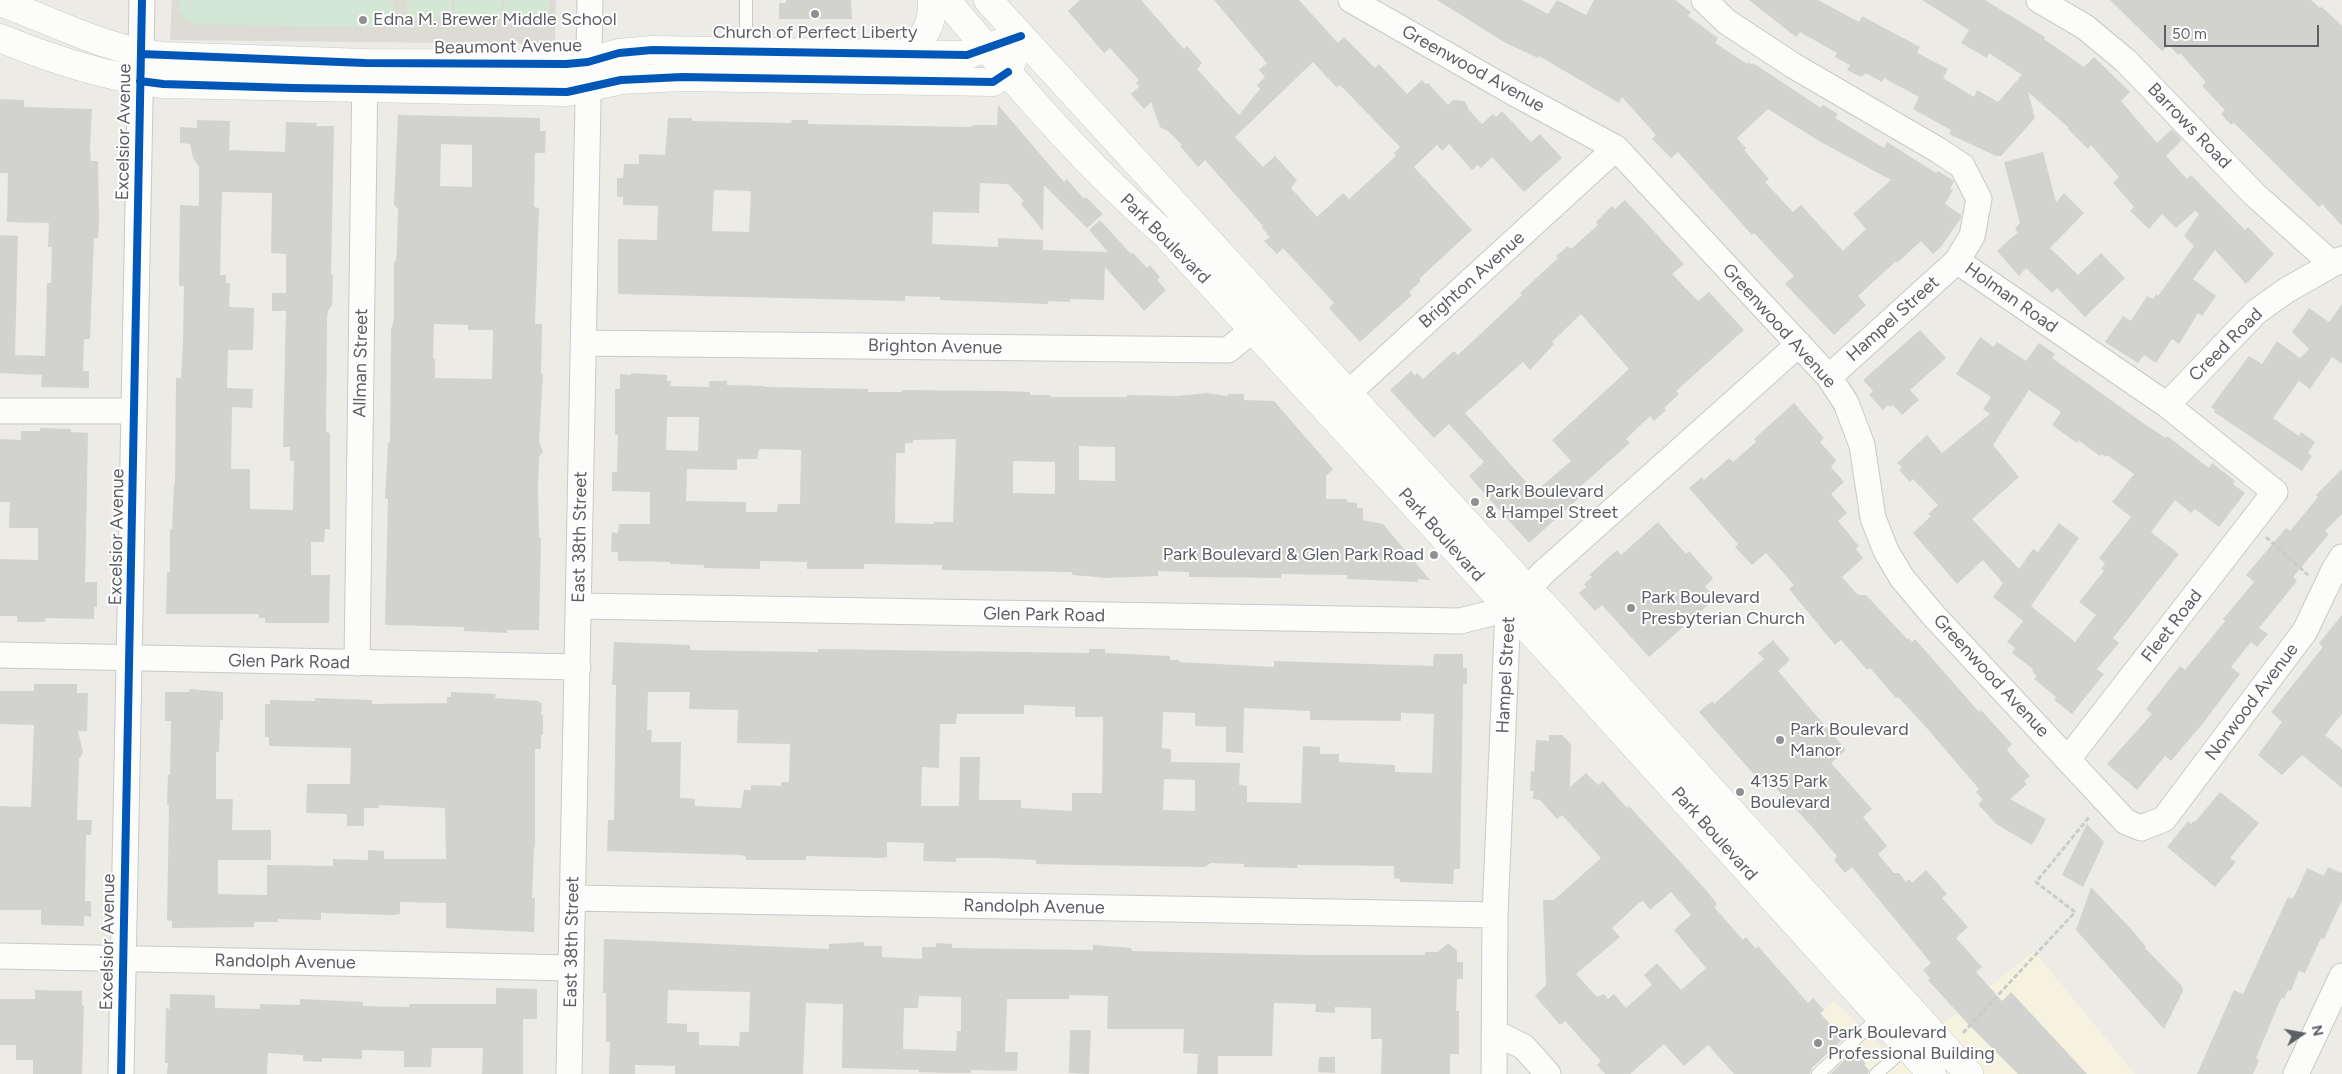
<!DOCTYPE html>
<style>
body{margin:0}
#map{position:relative;width:2342px;height:1074px;overflow:hidden;background:#ecebe6;font-family:Figtree,sans-serif}
canvas{display:block}
.north{position:absolute;left:2277px;top:1009px;width:50px;height:50px;-webkit-text-stroke:4px #fff;paint-order:stroke;rotate:78deg;font-size:14px;font-weight:700;line-height:20px;text-align:center;color:#5c5f64}
.north::after{content:'';display:block;margin:auto;width:18px;height:22px;background:#5c5f64;clip-path:polygon(50% 0,100% 100%,50% 72%,0 100%)}
.scale{position:absolute;left:2164px;top:25px;width:155px;height:22px;box-sizing:border-box;border:2px solid #5c5f64;border-top:0;padding-left:6px;font-size:15px;line-height:18px;white-space:nowrap;color:#5c5f64;-webkit-text-stroke:4px #fff;paint-order:stroke}
</style>
<div id="map">
<canvas width="2342" height="1074"></canvas>
<div class="north">N</div>
<div class="scale">50 m</div>
</div>
<script>
const ctx = document.querySelector('canvas').getContext('2d');
ctx.lineJoin = 'round';
function fillPath(path, color) { ctx.fillStyle = color; ctx.fill(path, 'evenodd'); }
function stroke(path, color, width, dash) { ctx.strokeStyle = color; ctx.lineWidth = width; ctx.lineCap = dash ? 'butt' : 'round'; ctx.setLineDash(dash || []); ctx.stroke(path); }
function label(font, color, halo, rows, align = 'center') {
  ctx.font = font + ' Figtree,sans-serif'; ctx.lineWidth = 4; ctx.setLineDash([]); ctx.textBaseline = 'middle'; ctx.strokeStyle = halo; ctx.fillStyle = color; for (const [text, x, y, turn = 0] of rows) {
    ctx.save(); ctx.translate(x, y); ctx.rotate((+turn || 0) * Math.PI / 180); ctx.textAlign = isNaN(turn) ? turn : align; if (halo) ctx.strokeText(text, 0, 0); ctx.fillText(text, 0, 0); ctx.restore();
  }
}
const commercial = new Path2D(`
 M2034,951L2135,1074H1758L1834,1001L1895,1062Z`);
const education = new Path2D(`
 M172,0H556L555,44L170,40Z`);
const green = new Path2D(`
 M180,0H393V14L378,27L192,24L179,11Z
 M407,0H452V18L406,17Z
 M455,0H501V19L454,18Z
 M504,0H549V20L504,19Z`);
const building = new Path2D(`
 M786,0H851L852,19H779V3H786Z
 M1080,0H1141L1184,49L1187,46L1202,63L1197,69L1239,115L1260,89L1257,85L1265,77L1259,70L1267,63L1214,0H1299L1338,43L1344,37L1375,68L1379,64L1407,94L1422,80L1426,84L1428,83L1448,105L1453,100L1465,101L1469,110L1482,124L1493,114L1496,117L1502,111L1531,142L1540,134L1562,158L1524,192L1492,157L1481,168L1478,165L1472,170L1449,144L1442,151L1437,145L1414,167L1472,230L1419,279L1421,281L1409,292L1412,295L1360,342L1329,308L1334,303L1283,248L1277,254L1264,241L1270,237L1262,228L1263,226L1205,160L1198,167L1180,146L1182,145L1168,131L1160,127L1151,102L1144,109L1131,94L1139,87L1136,83L1139,80L1110,48L1104,53L1068,11ZM1313,62L1337,88L1339,85L1344,89L1400,147L1394,153L1396,156L1349,199L1343,193L1317,217L1291,188L1297,180L1275,156L1263,167L1235,137Z
 M1437,0H1522L1548,14L1557,0L1586,15L1594,0H1675L1691,12L1688,16L1718,38L1715,43L1747,64L1748,62L1752,65L1753,63L1821,108L1823,105L1838,114L1835,118L1884,148L1887,142L1936,173L1938,171L1954,181L1950,189L1953,190L1945,204L1961,215V218L1941,247L1933,254L1921,241L1897,263L1896,261L1858,296L1866,305L1834,335L1785,284L1794,276L1754,233L1752,235L1678,152L1671,158L1652,139L1656,135L1622,97L1619,103L1539,56L1538,58L1504,42ZM1768,109L1819,141L1891,180L1853,214L1866,229L1843,251L1801,205L1793,212L1765,182L1769,179L1744,150L1746,148L1737,138Z
 M1749,0H1818L1859,22L1862,16L1920,47L1917,53L1948,69L1943,78L1974,97L1977,90L1998,102L2022,75L1989,53L1987,58L1961,43L1969,30L1922,0H1985L2045,37L2044,39L2084,67L2094,57L2130,92L2121,101L2157,143L2172,129L2182,140L2166,156L2187,179L2191,175L2245,230L2248,227L2274,254L2246,284L2215,250L2193,279L2216,296L2202,316L2198,313L2179,344L2172,339L2156,363L2144,355L2138,363L2105,342L2123,316L2131,321L2147,296L2153,299L2156,294L2158,296L2194,246L2184,236L2199,214L2195,211L2176,228L2162,214L2149,229L2130,211L2134,207L2113,183L2119,177L2091,145L2088,149L2068,129L2069,128L2028,92L2035,118L2001,156H1996L1949,134L1951,130L1913,109L1919,97L1884,78L1882,82L1866,73L1861,77L1847,70L1850,65L1835,57L1837,53L1800,32L1796,37Z
 M2110,0H2311L2320,8L2322,7L2342,26V226L2322,204L2319,207L2234,123L2231,125L2221,114L2225,110L2202,86L2206,82L2180,53L2178,55L2169,45L2162,51Z
 M0,99L24,100V107L92,109L90,148L91,161H98L99,222L98,238H94L90,339H84L83,371H89V388L41,387L42,375L0,373V235L18,236L15,355L45,356L47,283H51L52,247H48L49,223L7,222L8,173H0Z
 M998,105L1064,182L1067,179L1084,199L1086,197L1103,214L1087,228L1044,185L1043,231L1021,204L1024,201L1008,184L980,183L979,213L933,212L932,244L998,247V238L1043,240V250L1108,252L1089,230L1100,220L1131,254L1133,253L1147,268L1150,265L1160,277L1157,280L1166,290L1144,311L1105,267L1104,300L1070,299V302L1048,301V304L940,300V297L905,296V301L618,294V239L657,240L658,206L623,205V197H617V178H623L624,164H639V154L665,155L668,118H692V121L791,123L792,120H808V124L970,127L975,125H997ZM714,190L751,191L749,232L712,231Z
 M398,115L540,118V131H546L545,153H535L534,207L539,208L535,324H542L541,374H543L539,442L543,452L539,457L538,488L539,537L541,538L539,630H507V633L488,632L464,631V627L385,625L388,499H385L386,483L388,443H390L391,328H392L394,318V261H396L397,247L398,209L394,205ZM441,144L472,145V187L440,186ZM434,324L468,325V330H493L492,379L435,378V359H433Z
 M197,120L230,121L229,150L285,152L286,122L317,123L316,126H334L331,275H333L332,305L328,311L327,319L326,432L330,433V529H325L324,542H311V575H330L329,623H265V618H259V614H166L167,572H170V529H172L174,484H175L176,378H181L183,341L184,286H179L180,205L199,206V167L193,158L190,144L180,143V127L197,128ZM222,192L272,193L271,253L286,254V293H272V311H286L283,447H290V461H294L293,510L250,509V469H231L232,407L252,408L253,389L227,388L228,350H253L254,308L229,307L230,283H226V275H220Z
 M2043,152L2056,202L2064,193L2084,213L2050,248L2078,275L2101,253L2125,278L2085,317L2057,288L2052,293L2026,268L2019,276L1997,251L2018,232L2015,229L2020,223L2004,162Z
 M1625,200L1684,264L1672,274L1698,301L1709,292L1744,330L1676,391L1679,394L1664,408L1666,410L1654,421L1650,416L1626,439L1630,443L1574,492L1580,497L1529,543L1469,476L1484,462L1449,424L1434,438L1390,390L1411,371L1415,376L1417,373L1423,379L1454,351L1458,355L1522,295L1520,293L1558,258L1556,256L1568,246L1571,249L1598,225L1596,222L1612,206L1615,209ZM1581,314L1629,369L1552,440L1571,461L1535,492L1465,413L1523,362L1530,370L1554,344L1552,342Z
 M2342,304V364L2332,357L2310,389L2299,381L2273,418L2299,436L2301,432L2315,442L2308,453L2312,456L2302,471L2214,412L2215,410L2211,407L2249,356L2262,364L2277,341L2300,358L2309,349L2292,332L2309,308L2329,322Z
 M1920,330L1946,358L1910,390L1919,400L1902,415L1893,405L1891,407L1888,405L1883,410L1869,395L1873,391L1863,380Z
 M1980,337L1994,347L1997,342L2026,361L2039,343L2055,354L2052,358L2143,423L2166,438L2167,436L2209,468L2212,463L2235,481L2233,484L2245,493L2219,527L2195,509L2191,513L2175,500L2151,532L2179,554L2113,638L2119,643L2097,669L2104,674L2072,714L2054,700L2056,697L2034,679L2037,676L2032,671L2033,669L2012,653L2015,648L2007,642L2023,621L1993,597L2003,583L1983,560L1957,584L1913,533L1931,516L1928,514L1938,505L1913,479L1910,482L1899,470L1902,467L1897,463L1927,435L1942,453L1990,414L1983,409L1991,397L1956,374ZM2029,390L2061,412L2052,425L2077,443L2078,440L2100,456L2102,454L2106,457L2107,455L2134,474L2112,502L2131,517L2099,558L2105,563L2101,569L2104,571L2079,602L2096,615L2075,642L2031,606L2079,538L2059,523L2038,552L2033,549L2019,569L1972,519L2019,477L1993,445Z
 M631,373L667,375V381H671L670,386L709,387V381H727V385L765,386V387L868,389V392H902V390L1001,391L1030,392V395H1051V397H1127V395L1177,396L1207,393L1228,396V394H1244V400L1274,401L1333,469L1326,476V499H1347V502L1357,503V508H1363V520L1383,524L1430,580L1418,579V582L1347,579V575L1281,574V578L1189,577V572L1158,571V576L1108,578L1072,575V572L942,570V565L864,564V569H807V562L760,561V569L704,568V565L670,564L671,562L618,561V552H611L612,532L618,533L619,524H650V492L612,491V472H617L618,435H615V389H620V374L631,375ZM667,417H699L698,451L666,450ZM956,439L953,522H934V524L895,523L896,453H905V443H913V440ZM1079,446L1115,447V481L1079,480ZM759,449L801,450L800,504H778L777,512H746V502L686,501L687,469L737,470V459H757ZM1013,461L1055,462V494L1013,493Z
 M1794,403L1824,438L1820,442L1836,460L1831,467L1844,482L1831,494L1847,513L1838,521L1859,546L1856,549L1863,558L1842,577L1858,595H1866L1908,640L1909,638L1912,642L1915,639L1979,712L1981,710L2012,744L2007,749L2010,754L2030,776L2024,781L2027,784L2010,799L2046,819L2032,845L1996,824L1978,804L1983,800L1976,792L1979,789L1925,726L1898,697L1896,698L1870,668L1867,670L1841,640L1835,645L1789,589L1794,585L1766,553L1752,565L1735,547L1738,544L1689,488L1702,477L1704,480L1729,458L1733,462L1756,442L1754,439Z
 M40,428L71,429V432L88,433L85,582H97V607H94V619L46,618L45,622H17V616H0V559L38,560V528H9L10,502H0V439L21,440V431H40Z
 M2342,469V514L2325,531L2329,534L2293,577L2297,581L2259,628L2268,634L2257,647L2251,642L2231,667L2240,674L2204,722L2171,761L2165,756L2137,790L2107,764L2152,714L2146,709L2180,666L2185,670L2225,621L2223,619L2254,582L2246,575L2286,528L2290,531L2318,497L2316,495Z
 M1658,522L1686,554L1689,551L1713,578L1705,587L1716,598L1649,657L1602,605L1595,611L1579,593L1586,587L1584,584L1592,577L1589,575L1617,550L1621,555Z
 M2342,615V714L2325,735L2342,749V788L2302,755L2282,775L2258,755L2282,722L2271,712L2323,647L2319,643Z
 M1773,640L1790,660L1778,671L1846,750L1831,763L1872,809L1863,817L1887,846L1878,854L1894,873H1899L1906,882L1909,879L1912,883L1926,870L1947,894L1942,898L1968,927L1956,938L1982,967L1976,972L2002,1001L2011,992L2087,1074H2018L1969,1025L1928,980L1930,978L1923,970L1931,963L1852,867L1845,873L1834,860L1837,856L1805,819L1772,784L1766,788L1699,712L1712,701L1714,704L1764,659L1758,653Z
 M614,642L690,645V650L745,651L818,652V649L1089,653V649H1105V653L1170,656V660H1179V662L1274,667V661L1433,666L1434,654H1463V668H1467V684H1463L1460,869H1454L1453,884L1400,882V879L1394,878V866L1297,865V868L1244,867V864L1211,863L1205,867L1080,865L1036,864V860L994,858H956V862L923,861L924,843L887,842V857L881,858L806,856V860H746V857L742,855L607,851L608,820H614L616,685H612ZM648,692H690L689,709L738,710L737,743L790,744L789,782H781V786L751,785V790H744L741,808L695,806V799L680,798L681,742H651L652,730H647ZM1024,705L1075,707V717H1103L1102,793H1072V811L1021,808V800H979L980,757H960L959,806H921L922,767L939,768L940,724H956L957,714H1024ZM1244,708L1310,711V720L1401,721V713L1434,714L1432,773L1395,772V765L1339,762V754H1320V747L1303,746L1301,803L1247,802V786L1239,785L1240,763L1171,762V749L1162,748L1163,712L1195,713V726L1226,727V752L1243,753ZM1164,779L1195,780V811L1163,810Z
 M34,684H77V693H88L87,731H78L83,753L79,759L77,820H92L91,835H86L85,901H91V917L84,916V926L41,925V910H0V806L31,807L34,725L0,724V691H34Z
 M189,689L223,692V720H220L219,752H216V799H233L232,830H271V860H218V894L267,895V865L333,866V859L368,860V850L384,851V859H446L445,808L379,805V808H364V826H347V814L306,813L307,784H350L351,748L269,746V737H265V704H270V700L312,701H315V698L372,700V704L447,703V697H451V692L496,694L495,698L539,701V703H542L541,715H543V735H541V749H535V847H534L532,898H535L534,932L446,928V903L400,902V914L392,915L321,913V920L278,919V922H254V927L172,928V921L167,920L169,805H167L168,775H170L171,721H165V692H189Z
 M1549,735H1562L1571,744L1570,787L1586,773L1598,785L1603,781L1627,808L1629,806L1706,890L1717,904L1714,907L1743,940L1746,937L1756,949L1758,946L1808,1003L1813,998L1824,1010L1820,1013L1843,1039L1812,1068L1810,1074H1734L1708,1045L1684,1066L1664,1044L1630,1074H1605L1597,1065L1601,1061L1565,1021L1560,1025L1535,996L1546,985L1543,900H1554L1601,858L1562,815L1557,819L1540,800L1533,799L1534,791H1530L1531,771L1534,772L1536,740L1549,741ZM1671,892L1691,915L1674,930L1706,968L1681,990L1657,963L1644,975L1652,985L1626,1008L1614,994L1608,999L1604,994L1597,997L1576,974L1620,937L1612,928L1640,902L1643,901L1650,910Z
 M2220,792L2259,823L2230,858L2236,862L2215,887L2167,847L2188,821L2191,824L2194,821L2195,822Z
 M2087,824L2104,842L2083,887L2062,875Z
 M2328,867L2342,873V900L2324,939L2321,938L2305,973L2299,971L2291,991L2288,990L2284,999L2282,998L2279,1003L2256,1058L2259,1060L2253,1074H2197L2234,990L2243,994L2288,897L2292,899L2295,895L2307,868L2324,876Z
 M2091,887L2132,930L2146,947L2145,948L2182,986L2183,991L2164,1029L2076,930Z
 M604,939L829,949V944L864,942V946H882V957L922,959V947H936V943L952,944V948L1093,950V945L1131,948L1132,951L1308,955H1425V952H1438L1448,943L1457,951V962H1463V979H1457L1456,1011H1459V1054H1450V1074H1381L1382,1039H1371V1008L1335,1007V1013L1315,1012L1316,1004L1274,1003L1272,1056H1218V1074H1197L1198,1054L1183,1053L1184,1029H1107L1108,996L1069,995V999H1007L1005,1052H1018L1017,1071L971,1070V1073H945L919,1072V1070L842,1068L843,1004L806,1003L803,1074H675V1066L635,1065V1074H609L610,1042H606V993H603ZM668,990L750,992L749,1032H740L739,1046L699,1045V1032H687V1024L667,1023ZM919,996L961,997V1031H957L956,1051L903,1049L904,1008H918Z
 M496,988L537,989V1019H523V1074H482L483,1048H432L431,1067H404V1051L362,1050V1059L322,1058V1062L303,1061V1055L268,1053L267,1074H167L168,1063H165L166,1008L170,1009V994L215,995V1008L260,1009V1004L300,1005V999L363,1002V1006L409,1007V1004H496Z
 M35,990L82,991V1006L84,1005L82,1074H33V1060H16V1045H0V999H35Z
 M1070,1030H1091L1089,1074L1069,1073Z
 M1854,1051L1866,1064L1864,1065L1869,1070L1868,1074H1830Z
 M1319,1057H1335V1073L1318,1072Z`);
const path = new Path2D(`
 M2266,537L2308,575
 M1963,1033L2075,912L2036,882L2090,816`);
const lane = new Path2D(`
 M746,51V0
 M1818,1074L1879,1017
 M1876,1074L1907,1047`);
const street = new Path2D(`
 M1351,0L1514,93L1616,148L1829,377L1846,403L1862,445L1873,518L1886,551L1902,578L1934,616L2126,822L2141,828L2164,819L2305,631L2334,570L2342,557
 M1704,0L1727,22L1794,66L1938,150L1962,166L1979,199L1972,236L1957,261L1829,377
 M2039,0L2085,27L2126,61L2254,194L2331,263
 M1957,261L2167,405L2275,492L2068,759
 M583,343L1228,350L1268,317
 M2167,405L2256,312L2287,290L2342,259
 M1333,407L1616,148
 M0,411H134
 M579,606L1460,621L1508,609
 M0,655L578,667
 M357,663L365,68
 M572,898L1495,915
 M0,956L571,968
 M1494,1032L1524,1047L1548,1074
 M121,1074L142,0
 M569,1074L590,0
 M1494,1074L1495,915L1508,609L1544,572L1799,344
 M2296,1074L2342,976`);
const secondary = new Path2D(`
 M946,0C1014,81 1084,164 1164,233L1567,671L1932,1074
 M988,0L1527,589L1541,602L1969,1074
 M0,2C53,21 106,50 162,56L365,63L566,64L588,62L619,53L652,50L967,55L1003,42
 M0,38C53,60 106,77 163,84L567,92L621,80L682,77L993,82L1008,72L1014,56
 M906,53C925,38 933,25 932,0`);
const cycleway = new Path2D(`
 M141,54L365,63L566,64L588,62L619,53L652,50L967,55L1021,36
 M140,81L163,84L293,88L567,92L621,80L682,77L993,82L1008,72
 M121,1074L142,0`);
const markers = [
 [815,14,5,"#8e9092"],
 [363,20,5,"#8e9092"],
 [1475,502,5,"#8e9092"],
 [1434,555,5,"#8e9092"],
 [1631,608,5,"#8e9092"],
 [1780,740,5,"#8e9092"],
 [1740,792,5,"#8e9092"],
 [1818,1043,5,"#8e9092"]
];
const poiNames = [
 ["Edna M. Brewer Middle School",373,20],
 ["Church of Perfect Liberty",815,33,"center"],
 ["Park Boulevard",1485,492],
 ["& Hampel Street",1485,513],
 ["Park Boulevard & Glen Park Road",1424,555,"right"],
 ["Park Boulevard",1641,598],
 ["Presbyterian Church",1641,619],
 ["Park Boulevard",1790,730],
 ["Manor",1790,751],
 ["4135 Park",1750,782],
 ["Boulevard",1750,803],
 ["Park Boulevard",1828,1033],
 ["Professional Building",1828,1054]
];
const streetNames = [
 ["Beaumont Avenue",508,47,-1],
 ["Greenwood Avenue",1473,69,29],
 ["Barrows Road",2189,126,46],
 ["Excelsior Avenue",124,132,-89],
 ["Park Boulevard",1165,239,45],
 ["Brighton Avenue",1472,280,-42],
 ["Holman Road",2011,298,35],
 ["Hampel Street",1893,319,-42],
 ["Greenwood Avenue",1779,326,48],
 ["Creed Road",2226,345,-45],
 ["Brighton Avenue",935,347,1],
 ["Allman Street",361,363,-89],
 ["Park Boulevard",1441,535,48],
 ["Excelsior Avenue",117,537,-89],
 ["East 38th Street",580,537,-89],
 ["Glen Park Road",1044,615,1],
 ["Fleet Road",2172,626,-52],
 ["Glen Park Road",289,662,1],
 ["Hampel Street",1506,675,-87],
 ["Greenwood Avenue",1991,676,47],
 ["Norwood Avenue",2252,702,-53],
 ["Park Boulevard",1714,834,48],
 ["Randolph Avenue",1034,907,1],
 ["Excelsior Avenue",108,942,-89],
 ["East 38th Street",572,942,-89],
 ["Randolph Avenue",285,962,1]
];
fillPath(commercial, '#f5f2df');
fillPath(education, '#dcdbd4');
fillPath(green, '#d4e7d4');
fillPath(building, '#d2d2cf');
stroke(lane, '#c8c9c8', 14);
stroke(street, '#c8c9c8', 27);
stroke(secondary, '#c7c8c6', 29);
stroke(path, '#c8ccca', 3, [5, 2.5]);
stroke(lane, '#fcfcfb', 12);
stroke(street, '#fcfcfb', 25);
stroke(secondary, '#fcfcfb', 28);
stroke(cycleway, '#0057b8', 8);
for (const [x, y, r, color] of markers) { const dot = new Path2D(); dot.arc(x, y, r, 0, 2 * Math.PI); ctx.fillStyle = color; ctx.fill(dot); stroke(dot, '#fff', 2); }
label('18px', '#5c5f64', '#fff', poiNames, 'left');
label('18px', '#5c5f64', '#fff', streetNames);
</script>
